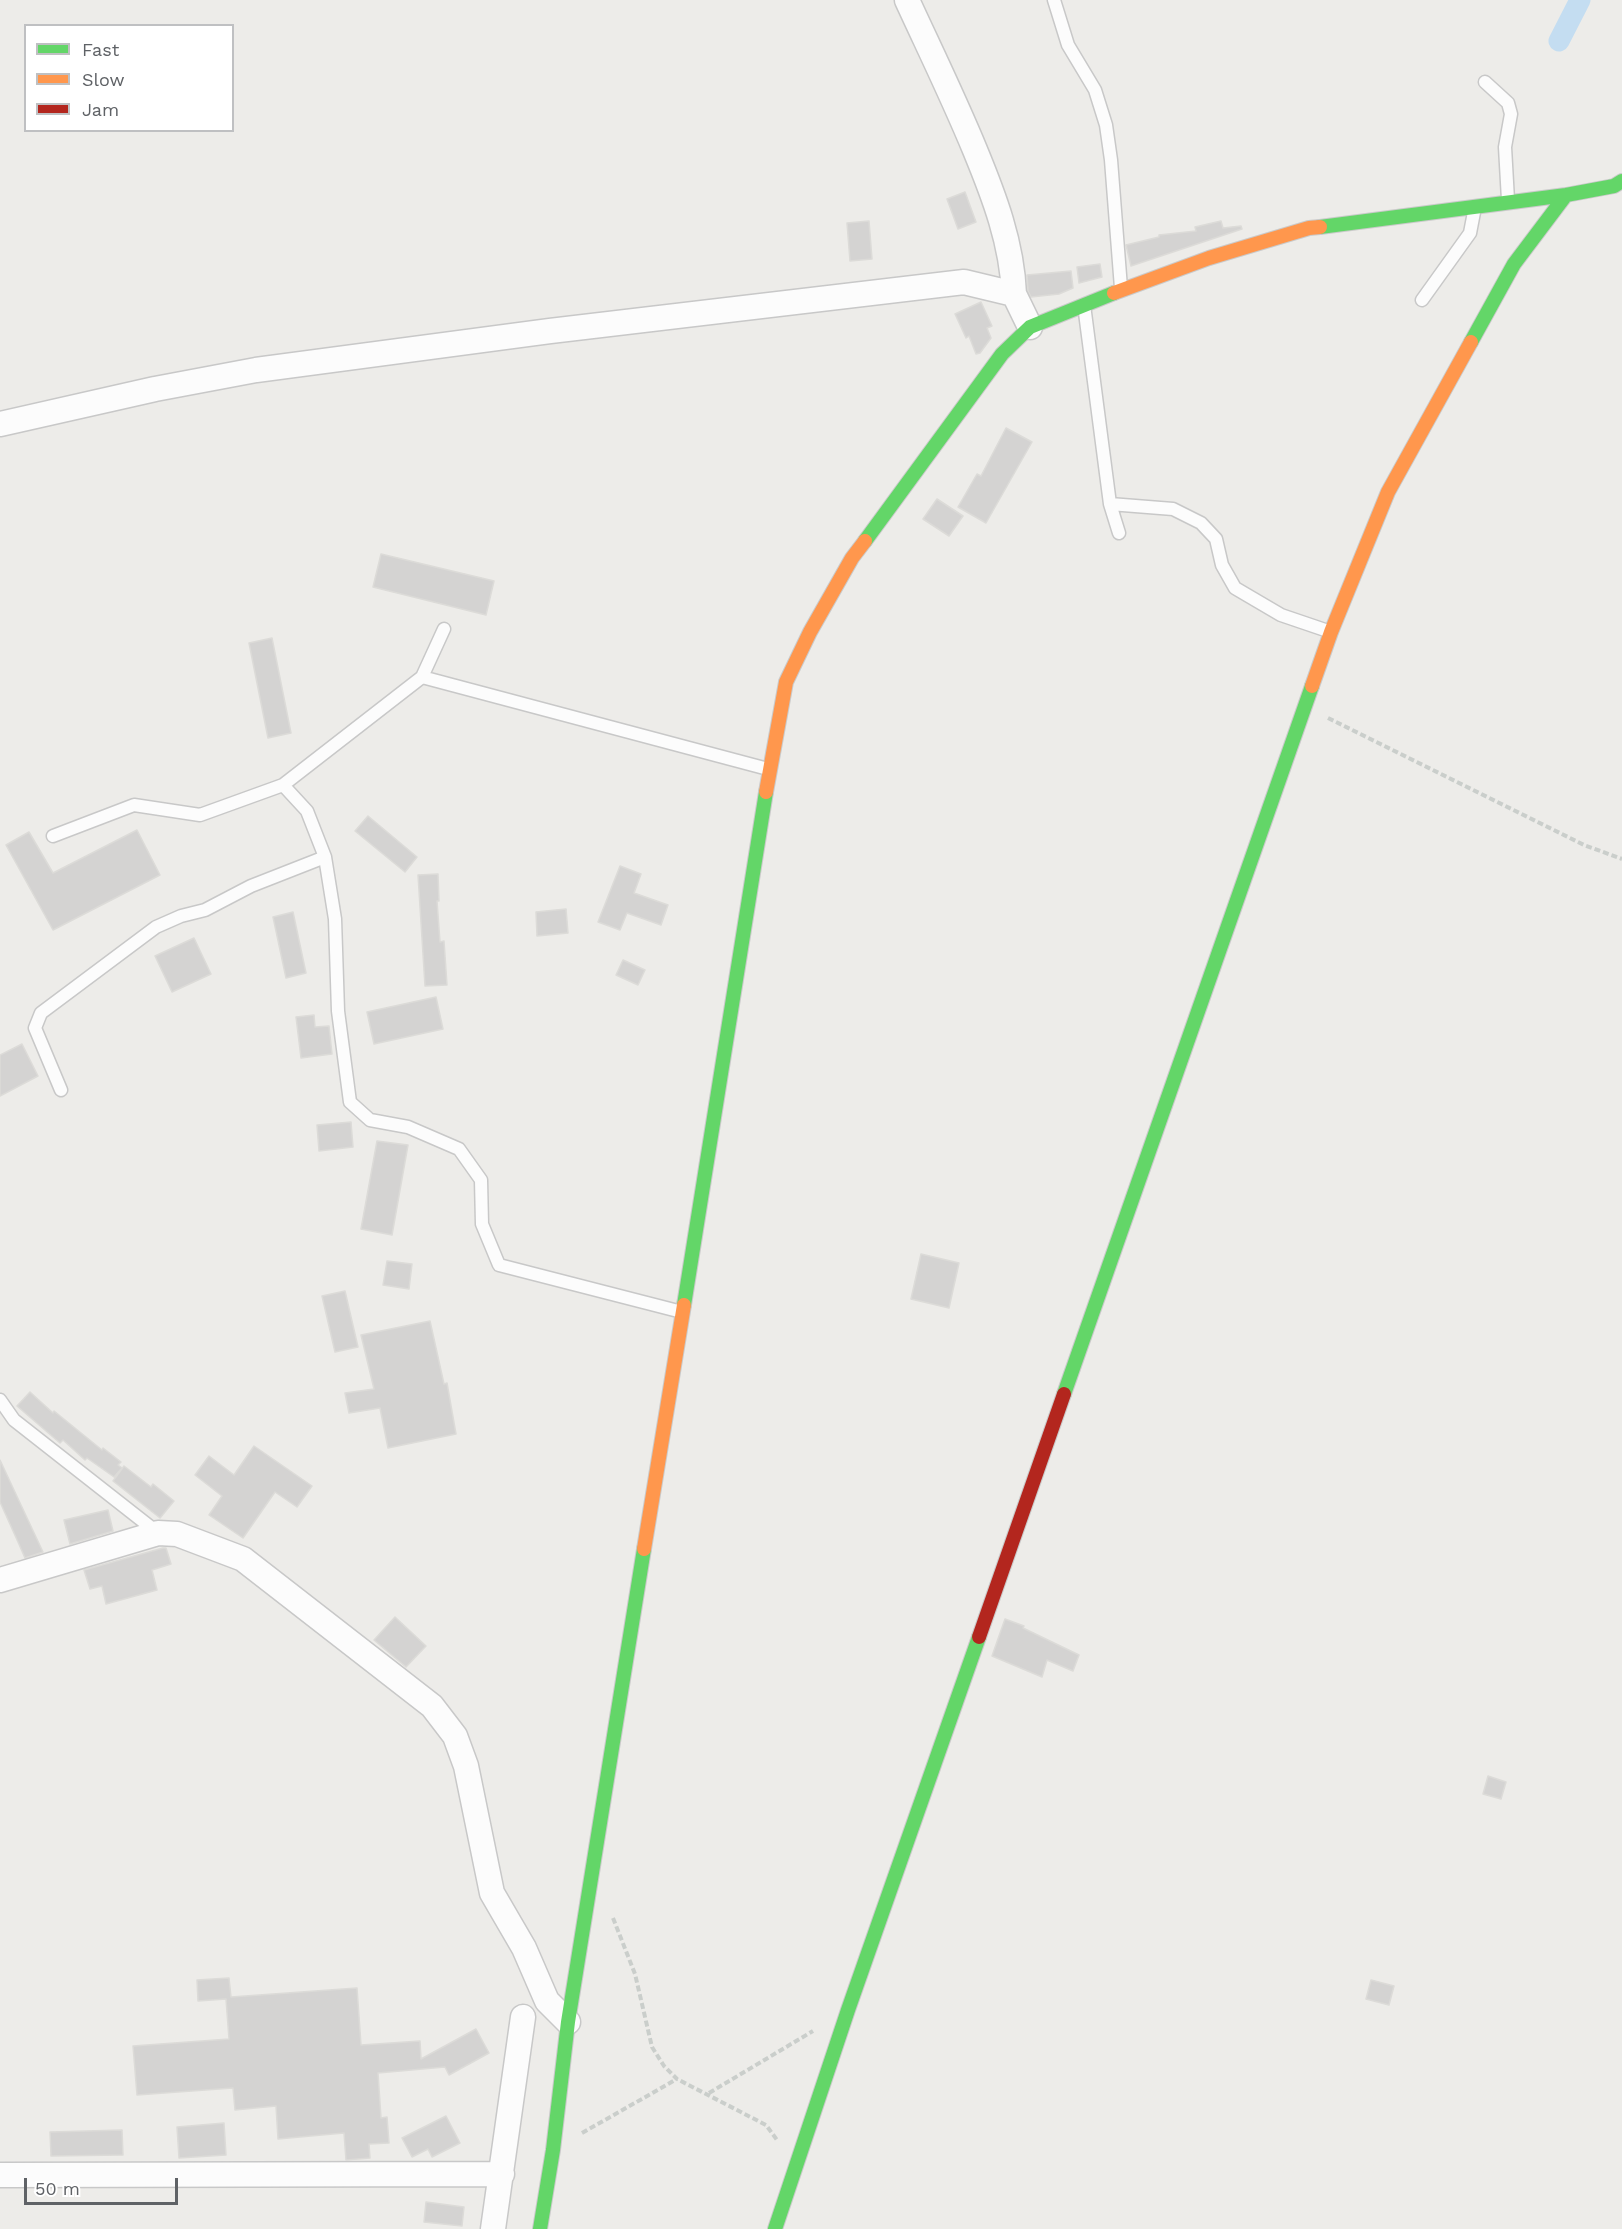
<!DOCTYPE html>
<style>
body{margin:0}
#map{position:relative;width:1622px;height:2229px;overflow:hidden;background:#edece9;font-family:"Work Sans",sans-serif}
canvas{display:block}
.legend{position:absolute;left:24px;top:24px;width:210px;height:108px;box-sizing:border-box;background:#fff;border:2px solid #bfc0c2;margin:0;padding:8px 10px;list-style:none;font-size:18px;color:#5f6266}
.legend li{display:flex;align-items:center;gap:12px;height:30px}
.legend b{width:30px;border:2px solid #bfc0c2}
.scale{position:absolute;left:24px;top:2178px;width:154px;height:27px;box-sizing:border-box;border:3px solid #5f6266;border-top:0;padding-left:8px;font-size:18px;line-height:21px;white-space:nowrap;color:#5f6266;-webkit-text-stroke:4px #fff;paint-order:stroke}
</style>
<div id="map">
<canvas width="1622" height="2229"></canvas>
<ul class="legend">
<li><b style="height:8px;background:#63d668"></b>Fast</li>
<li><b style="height:8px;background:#ff974d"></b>Slow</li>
<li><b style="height:8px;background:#b3261e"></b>Jam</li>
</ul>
<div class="scale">50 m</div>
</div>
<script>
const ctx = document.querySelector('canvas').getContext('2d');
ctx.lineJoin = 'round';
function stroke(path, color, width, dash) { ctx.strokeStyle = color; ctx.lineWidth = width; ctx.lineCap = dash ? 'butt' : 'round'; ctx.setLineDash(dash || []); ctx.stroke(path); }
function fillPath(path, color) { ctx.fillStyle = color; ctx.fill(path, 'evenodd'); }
const canal = new Path2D(`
 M1559,41L1580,0`);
const building = new Path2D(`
 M965,192L976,222L958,229L947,199Z
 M869,221L872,259L850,261L847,223Z
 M1221,221L1223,228L1241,226L1242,229L1131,266L1126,245L1159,237V235L1196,231L1195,227Z
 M1100,264L1102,277L1079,283L1077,267Z
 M1071,271L1073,288L1059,294L1031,297L1028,291L1027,275Z
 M981,302L992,326L987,328L991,338L980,353L976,354L969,336L966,338L955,314Z
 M1006,428L1032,442L986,523L958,507L977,474L981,476Z
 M937,499L963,516L949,536L923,519Z
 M381,554L494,581L486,615L373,587Z
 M272,638L291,733L268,738L249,643Z
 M368,816L417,857L405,872L355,831Z
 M137,830L160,875L53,930L6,845L29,832L53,873Z
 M620,866L641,874L634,893L668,905L661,925L627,913L620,930L598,922Z
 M438,874L439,901H437L440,942L444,941L447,985L425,986L418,875Z
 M566,909L568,933L537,936L536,912Z
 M293,912L306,973L286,978L273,917Z
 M194,938L211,974L172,992L155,956Z
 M623,960L645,970L638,985L616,975Z
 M436,997L443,1029L374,1044L367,1012Z
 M314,1015L315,1027L329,1026L332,1054L301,1058L296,1017Z
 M22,1044L38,1076L0,1096V1055Z
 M351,1122L353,1147L319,1151L317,1125Z
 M377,1141L408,1145L392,1235L361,1229Z
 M921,1254L959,1263L949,1308L911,1299Z
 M387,1261L412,1264L409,1289L383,1285Z
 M345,1291L358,1347L335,1352L322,1296Z
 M430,1321L444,1384L447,1383L456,1434L388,1448L380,1408L349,1413L345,1393L374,1389L361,1335Z
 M30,1392L53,1413L54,1411L102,1450L103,1448L121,1462L118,1465L122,1468L114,1477L87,1458L85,1460L63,1440L60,1443L17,1406Z
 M254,1446L312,1486L297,1507L275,1492L243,1538L209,1515L222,1496L195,1475L209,1456L234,1475Z
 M0,1460L21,1505L43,1552L25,1558L18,1542L0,1502Z
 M124,1466L151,1487L153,1484L174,1501L160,1518L113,1481Z
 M108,1510L113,1531L70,1544L64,1520Z
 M163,1548H166L171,1564L152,1570L157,1590L106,1604L102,1586L90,1589L84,1570Z
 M395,1617L426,1646L406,1667L374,1640Z
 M1005,1619L1024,1626L1023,1628L1079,1655L1073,1671L1047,1660L1042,1677L992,1656Z
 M1488,1776L1506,1782L1501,1799L1483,1794Z
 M229,1978L231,1997L357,1988L361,2045L420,2041L421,2059L476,2029L489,2053L449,2075L445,2067L378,2073L381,2118L387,2117L389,2143L369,2144L370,2158L346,2160L344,2133L278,2139L276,2106L235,2110L233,2088L137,2095L133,2046L229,2039L226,1999L198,2001L197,1980Z
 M1371,1980L1394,1986L1389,2005L1366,1999Z
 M446,2116L460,2143L432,2157L428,2149L412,2157L402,2138Z
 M224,2123L226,2155L179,2158L177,2127Z
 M122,2130L123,2155L51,2156L50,2132Z
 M426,2202L464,2207L462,2226L424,2222Z`);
const path = new Path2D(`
 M1328,718L1584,845L1622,859
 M613,1918L635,1974L652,2047L664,2066L677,2079L766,2125L777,2140
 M709,2093L813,2031
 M582,2133L677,2079`);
const lane = new Path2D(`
 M1054,0L1068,45L1095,90L1106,125L1111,160L1121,288
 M1485,82L1508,103L1511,114L1505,147L1508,200
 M1422,300L1470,233L1475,207
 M1084,305L1110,504L1119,533
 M1110,504L1173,509L1201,523L1216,539L1222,565L1235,588L1281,615L1331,632
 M422,677L768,769
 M283,785L307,811L325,857L335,919L338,1011L350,1102L370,1120L408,1127L459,1149L481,1180L482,1224L499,1265L682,1312
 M53,836L134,805L200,815L283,785L422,677L444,629
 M61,1090L35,1028L41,1013L156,927L181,916L205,910L251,886L325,857
 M0,1400L14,1420L158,1533`);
const street = new Path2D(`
 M907,0C930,50 954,99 975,150C994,196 1012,243 1014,294
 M0,424L155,389L256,370L550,331L964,282L1014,294L1030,327
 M0,1580L158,1533L177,1534L243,1559L432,1706L455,1736L466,1766L492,1893L524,1948L547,2001L568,2022
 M0,2175L502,2174
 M493,2229L523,2017`);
const fast = new Path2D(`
 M1320,227L1566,195L1614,186L1622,181
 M1471,342L1514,264L1566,195
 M865,541L1002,354L1030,327L1114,293
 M684,1305L766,792
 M1064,1394L1312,686
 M540,2229L553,2150L568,2022L644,1549
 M775,2229L848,2010L979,1637`);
const slow = new Path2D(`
 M1114,293L1209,258L1309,228L1320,227
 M1312,686L1331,632L1388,492L1471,342
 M766,792L786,682L810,632L852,558L865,541
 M644,1549L684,1305`);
const jam = new Path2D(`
 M979,1637L1064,1394`);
stroke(canal, '#c4ddf1', 21);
fillPath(building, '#d4d3d2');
stroke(building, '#dcdbd8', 1.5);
stroke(lane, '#c8c8c8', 15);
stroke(street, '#c8c8c8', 27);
stroke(fast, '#cacaca', 16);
stroke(slow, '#cacaca', 16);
stroke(jam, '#cacaca', 16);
stroke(path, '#cacecb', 4, [6, 3]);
stroke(lane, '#fcfcfc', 12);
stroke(street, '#fcfcfc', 24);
stroke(fast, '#63d668', 14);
stroke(slow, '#ff974d', 14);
stroke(jam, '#b3261e', 14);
</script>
